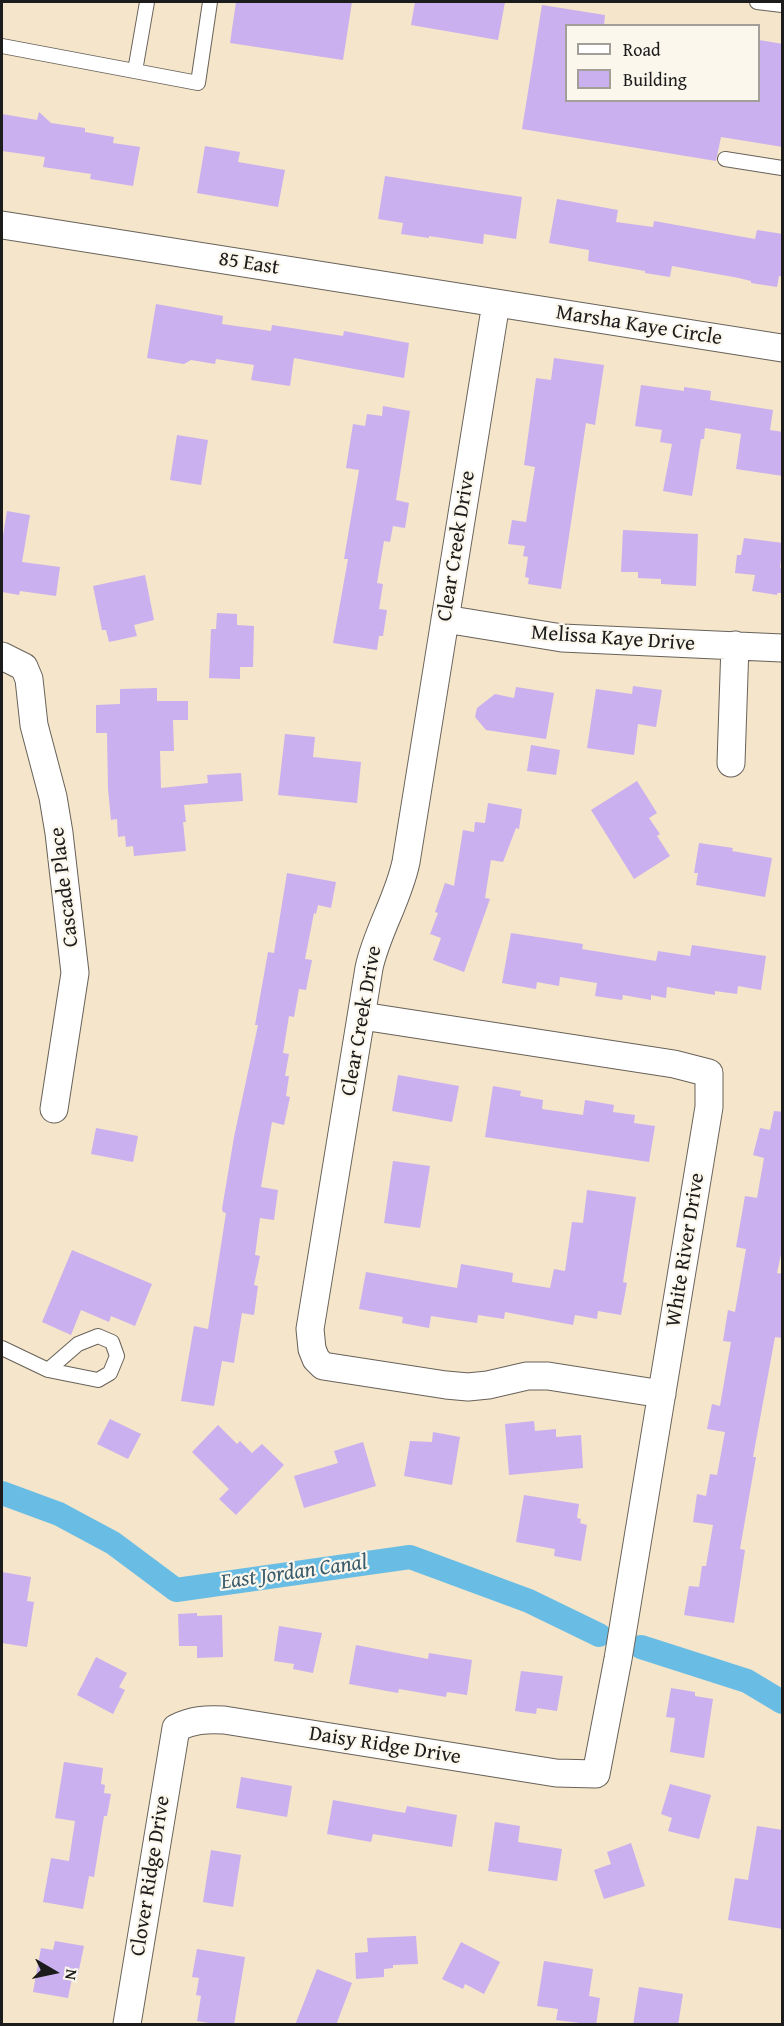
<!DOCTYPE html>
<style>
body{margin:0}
#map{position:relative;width:784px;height:2026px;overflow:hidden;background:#f4e5cb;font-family:"Gentium Book Plus",serif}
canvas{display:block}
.frame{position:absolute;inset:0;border:3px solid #1c1c1c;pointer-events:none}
.legend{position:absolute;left:565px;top:24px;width:195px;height:78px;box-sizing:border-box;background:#fbf7ec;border:2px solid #a29f99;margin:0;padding:8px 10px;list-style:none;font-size:18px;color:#1c1c1c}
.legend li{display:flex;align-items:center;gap:12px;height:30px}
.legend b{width:30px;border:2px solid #a29f99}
.north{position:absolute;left:24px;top:1942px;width:60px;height:60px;-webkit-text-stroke:4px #fbf7ec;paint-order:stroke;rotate:99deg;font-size:16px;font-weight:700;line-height:24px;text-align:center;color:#1c1c1c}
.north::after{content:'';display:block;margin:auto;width:21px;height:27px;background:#1c1c1c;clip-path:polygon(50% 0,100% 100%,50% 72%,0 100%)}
</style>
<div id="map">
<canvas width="784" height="2026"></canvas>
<div class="frame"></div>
<ul class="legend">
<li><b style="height:8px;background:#fff"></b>Road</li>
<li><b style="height:16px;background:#cab0ee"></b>Building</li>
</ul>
<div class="north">N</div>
</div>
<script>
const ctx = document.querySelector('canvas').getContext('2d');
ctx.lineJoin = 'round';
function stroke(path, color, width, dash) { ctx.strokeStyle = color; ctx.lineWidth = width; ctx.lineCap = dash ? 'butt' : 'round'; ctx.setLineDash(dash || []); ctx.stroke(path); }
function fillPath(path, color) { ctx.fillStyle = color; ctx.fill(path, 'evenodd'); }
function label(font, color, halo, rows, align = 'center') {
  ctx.font = font + ' "Gentium Book Plus",serif'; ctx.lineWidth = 4.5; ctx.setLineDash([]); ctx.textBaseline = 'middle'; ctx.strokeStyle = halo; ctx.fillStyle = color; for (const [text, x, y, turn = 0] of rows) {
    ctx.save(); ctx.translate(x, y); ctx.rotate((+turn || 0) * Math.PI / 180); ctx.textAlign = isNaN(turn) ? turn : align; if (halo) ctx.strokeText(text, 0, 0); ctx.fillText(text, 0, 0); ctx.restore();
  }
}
const canal = new Path2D(`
 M2,1493L59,1514L113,1543L176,1590L410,1557L529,1601L599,1635
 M641,1647L747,1681L782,1702`);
const building = new Path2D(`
 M236,2H352L343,60L230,43Z
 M415,2H505L498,40L411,25Z
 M542,5L605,15L604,26H567V100H759V40L783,44V147L721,137L716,161L522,129Z
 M39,112L51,123L85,128V132L114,137L113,143L140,147L133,186L90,179L91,174L43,167L45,157L2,151V114L37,120Z
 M205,146L240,152L238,162L285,170L278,207L197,193Z
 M385,176L522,197L516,239L484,234L483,244L429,236V238L401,234L403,223L378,219Z
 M557,199L618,210L616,222L653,227L654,221L755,239L757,230L783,234V277L779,276L777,287L751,283V281L739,278L672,266L670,277L645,273V271L588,261L589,250L549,243Z
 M156,304L223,316L222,324L271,331L272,325L343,336L344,331L409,343L404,378L294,358L290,386L251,380L254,365L216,359L215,364L191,360L184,364L147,358Z
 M554,358L604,365L595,425L586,423L561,589L528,584L529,578L525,577L528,557L523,556L525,546L508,544L512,520L526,522L535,467L524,465L536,378L551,380Z
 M641,385L684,391V387L711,391L710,400L773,410L770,430L783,432V476L736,469L741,434L705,428L704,439H701L692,496L663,491L672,444L660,442L662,430L635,426Z
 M383,406L410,411L396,500L409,503L405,528L393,526L390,542L384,541L377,583L383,584L379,609L387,610L383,636H379L377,650L333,643L348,559H344L359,470L346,468L353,424L365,426L367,414L382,416Z
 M177,435L208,440L201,485L170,480Z
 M7,511L30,515L22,562L60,567L56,596L20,591L19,595L2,592V542Z
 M623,530L698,534L696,586L661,584V579L638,578V572H621Z
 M744,538L783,543L780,568H783V593H777V595L752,591L755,575L735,573L737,555H741Z
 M145,575L154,620L134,625L137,636L109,642L106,630H102L93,586Z
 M217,613L237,614V625L254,626L253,667H240V679L209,678L211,629H216Z
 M633,686L662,690L656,727L638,724L634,755L587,748L596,689L632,694Z
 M516,687L554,693L546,739L486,730L475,717L477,708L495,694L514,698Z
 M157,688V701H188V720H173L174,751H160L161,788L208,783L207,775L241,773L243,801L184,805L186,822H183L186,851L134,856L133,846L126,847L125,836L118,837L117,819L111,820L108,789L107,733H96V705L120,704V689Z
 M285,734L315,737L313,757L361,762L357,803L278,795Z
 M531,745L560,750L556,775L527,771Z
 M637,781L657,813L649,818L660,834L657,836L670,856L634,879L591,810Z
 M488,803L522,809L519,829L516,828L503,862L491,860L485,898L490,899L464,972L433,960L441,938L430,934L438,913L435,912L445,883L454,886L463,830L474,832L475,822L485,823Z
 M699,843L733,848L732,851L772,858L765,897L696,885L698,873H694Z
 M287,873L336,882L331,908L318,905L316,914L314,913L305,959L312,960L306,990L299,989L294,1017L289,1016L283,1053L289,1054L285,1076H289L286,1096L290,1097L284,1125L272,1122L261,1187L278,1190L274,1220L260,1218L255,1255L260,1256L254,1285L258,1286L254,1315L242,1313L234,1363L222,1361L214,1406L181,1401L194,1326L208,1329L226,1213L223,1212L222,1209L234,1137L258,1025H255L268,952L274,953Z
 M511,933L583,944L582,949L656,961L658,951L690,956L692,945L766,956L761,990L738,986L737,994L715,991V995L667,987L666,998L651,995V1000L623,995L622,1000L595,996L597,983L560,977L559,986L537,982L536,989L502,983Z
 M398,1075L459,1086L452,1122L392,1111Z
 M493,1086L521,1091L520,1096L543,1100L542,1109L583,1115L585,1100L614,1105L613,1112L635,1115L634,1123L655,1126L649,1162L485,1137Z
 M774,1111L783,1112V1245L777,1273L783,1274V1338L775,1337L753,1457H756L740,1549L745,1550L734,1623L684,1615L689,1586L699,1587L702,1566H706L713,1525L693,1522L697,1494L706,1496L710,1474L717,1475L725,1432L707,1429L712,1404L720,1406L731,1342L723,1341L728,1310L735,1312L746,1249L736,1247L745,1196L757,1198L764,1158L753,1155L760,1128L770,1130Z
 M96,1128L138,1136L133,1162L91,1154Z
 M393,1161L430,1166L420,1228L384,1223Z
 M587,1190L636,1197L623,1282L627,1283L621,1315L598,1311L597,1319L575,1315L573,1325L505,1312L504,1319L478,1315L477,1323L431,1316L429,1328L402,1323L403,1317L359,1309L366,1272L457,1288L461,1264L513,1273L512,1282L550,1288L554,1269L565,1271L572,1222L583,1223Z
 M72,1250L152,1284L135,1326L111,1316L109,1322L81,1310L71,1335L42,1322Z
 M110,1419L141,1434L128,1459L97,1444Z
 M534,1421L535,1431L556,1429V1437L581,1435L583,1468L509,1475L505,1424Z
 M218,1425L237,1444L240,1441L252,1453L262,1444L284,1465L236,1515L219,1499L229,1489L192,1452Z
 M433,1432L460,1437L452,1485L404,1476L410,1441L432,1442Z
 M363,1442L376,1486L304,1508L294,1476L338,1463L334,1451Z
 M524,1495L579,1504L577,1518L581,1519L580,1523L587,1525L581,1561L554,1556L555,1549L516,1542Z
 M2,1572L31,1577L27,1601L34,1602L27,1647L2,1643Z
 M197,1613V1616L222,1615L223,1657L197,1658V1646H179L178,1614Z
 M279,1626L322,1633L313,1673L293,1669L294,1664L274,1661Z
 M356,1645L428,1659L429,1653L472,1660L467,1695L447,1692L446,1697L399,1689L398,1693L349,1684Z
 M96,1657L127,1673L119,1687L125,1690L113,1714L77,1695Z
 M521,1671L563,1676L557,1711L537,1708L536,1714L515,1711Z
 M671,1688L695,1692V1696L713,1699L704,1758L670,1752L675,1718L666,1717Z
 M64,1762L103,1768L101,1784L105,1785L104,1793L111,1794L107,1816H104L94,1877L89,1876L83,1909L43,1902L51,1858L69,1861L75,1821L55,1818Z
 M241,1777L292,1786L287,1817L236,1808Z
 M670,1784L711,1795L699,1839L668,1831L672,1818L661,1814Z
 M333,1800L405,1813L407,1806L457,1815L452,1847L373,1834L371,1842L327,1834Z
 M495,1822L520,1826L518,1842L562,1849L557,1881L488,1871Z
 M757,1826L783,1830V1929L728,1920L735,1878L748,1880Z
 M631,1843L645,1886L604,1899L594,1870L611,1864L607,1852Z
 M211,1850L241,1855L233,1907L203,1902Z
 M416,1936L418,1964L393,1965V1968L384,1969V1977L356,1979L355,1953L368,1952L367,1938Z
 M55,1941L84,1946L77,1979L72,1978L68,1998L33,1992L41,1948L53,1950Z
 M461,1942L500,1962L484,1994L465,1984L463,1989L442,1979Z
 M197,1949L245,1957L234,2025H220L197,2021L201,1996L196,1995L199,1978L192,1977Z
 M544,1961L593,1969L589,1996L600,1998L596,2025L556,2020L558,2009L537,2006Z
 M317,1969L352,1983L336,2025H295Z
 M639,1987L683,1994L678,2025H633Z`);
const service = new Path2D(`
 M757,2L782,5
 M2,46L198,83L210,2
 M135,71L147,2
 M725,159L782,168
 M2,1348L48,1370L98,1380L110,1373L117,1356L112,1342L98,1336L78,1344L48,1370`);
const minor = new Path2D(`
 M2,225L782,348
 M496,303L406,862C398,900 377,931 369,968L310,1329L312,1349L316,1359L323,1366L446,1385L468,1387L488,1385L527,1376H548L662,1394
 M445,619L562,638L782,648
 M2,656L24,667L29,679L34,725L53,797L59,833L75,973L54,1109
 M731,763L735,645
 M127,2024L176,1728C192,1720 206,1719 224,1720L556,1773L596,1774L618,1659L709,1107V1073L674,1064L362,1016`);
const streetNames = [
 ["85 East",249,264,9],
 ["Marsha Kaye Circle",639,326,9],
 ["Clear Creek Drive",457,546,-81],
 ["Melissa Kaye Drive",613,639,4],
 ["Cascade Place",65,887,-97],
 ["Clear Creek Drive",362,1021,-80],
 ["White River Drive",686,1250,-81],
 ["Daisy Ridge Drive",385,1746,9],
 ["Clover Ridge Drive",151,1876,-81]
];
const waterNames = [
 ["East Jordan Canal",294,1573,-8]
];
stroke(canal, '#69bde5', 24);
fillPath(building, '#cab0ee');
stroke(service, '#686259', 16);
stroke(minor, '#686259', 29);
stroke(service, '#fff', 14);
stroke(minor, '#fff', 27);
label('21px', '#1c1c1c', '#fbf7ec', streetNames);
label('italic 22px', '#3b5c6c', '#fbf7ec', waterNames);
</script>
